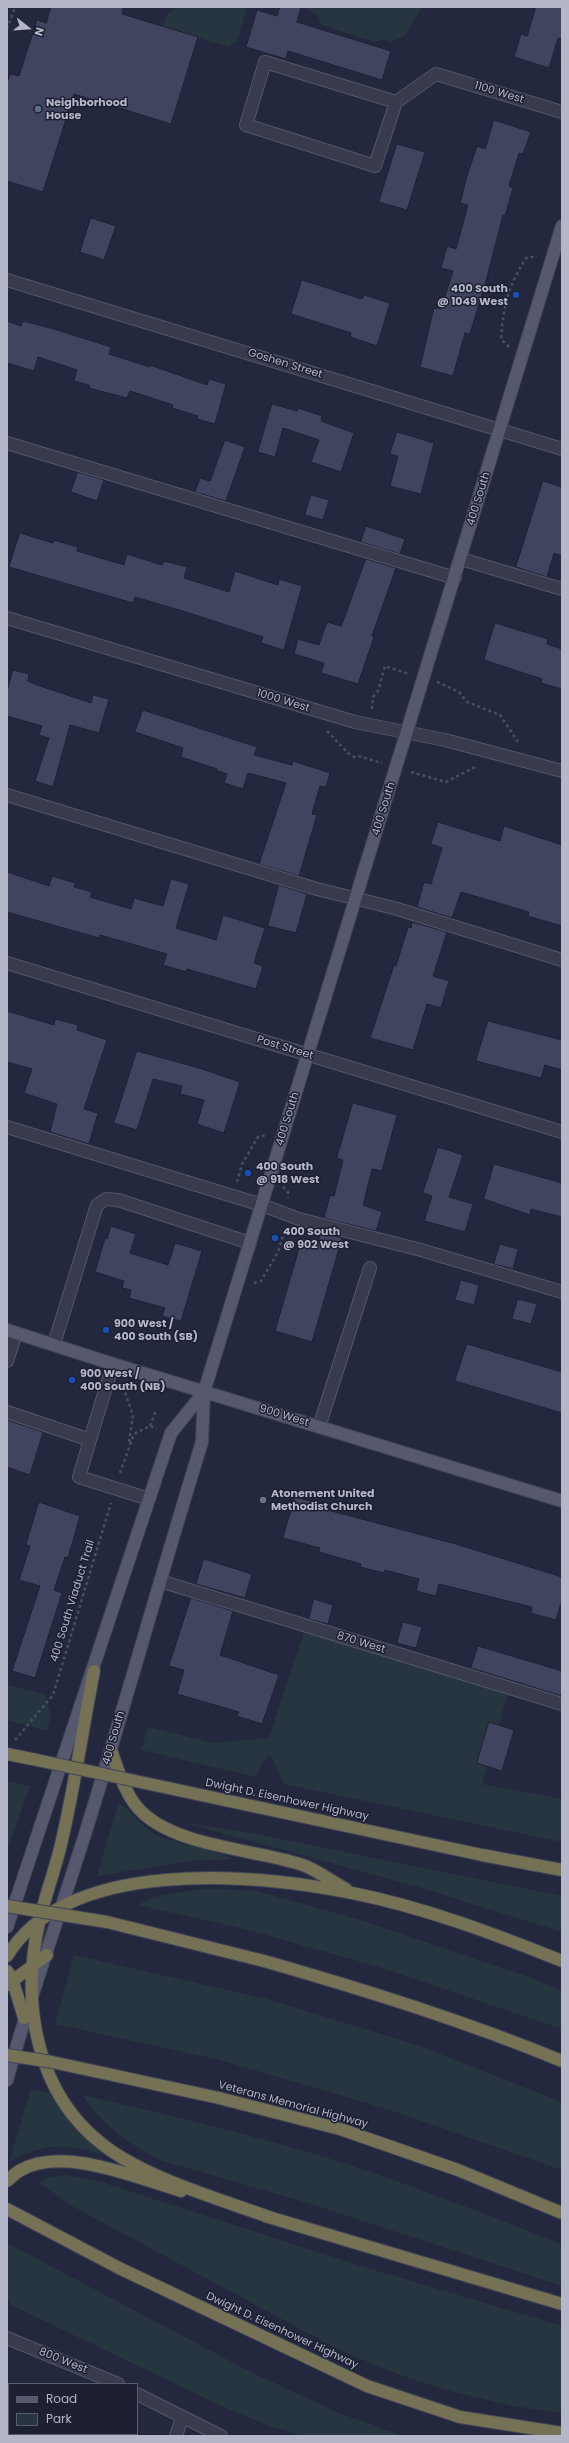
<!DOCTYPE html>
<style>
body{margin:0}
#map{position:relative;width:569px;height:2443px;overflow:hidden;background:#24283e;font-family:Poppins,sans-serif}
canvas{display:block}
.frame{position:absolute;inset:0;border:8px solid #b4b6c9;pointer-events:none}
.legend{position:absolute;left:8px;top:2383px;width:130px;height:52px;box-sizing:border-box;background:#1d2033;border:1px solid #595c6f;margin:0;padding:5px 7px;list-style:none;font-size:12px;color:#b4b6c9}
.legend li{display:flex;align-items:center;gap:8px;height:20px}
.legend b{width:20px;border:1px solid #595c6f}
.north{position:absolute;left:8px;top:8px;width:40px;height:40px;-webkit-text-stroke:3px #1d2033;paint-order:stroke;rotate:107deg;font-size:11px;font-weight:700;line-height:16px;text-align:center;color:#b4b6c9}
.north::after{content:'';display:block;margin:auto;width:14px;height:18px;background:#b4b6c9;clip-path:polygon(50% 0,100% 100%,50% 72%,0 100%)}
</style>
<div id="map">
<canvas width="569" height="2443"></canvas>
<div class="frame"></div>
<ul class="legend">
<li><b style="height:5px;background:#56596e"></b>Road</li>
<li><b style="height:11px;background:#26353f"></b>Park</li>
</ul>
<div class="north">N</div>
</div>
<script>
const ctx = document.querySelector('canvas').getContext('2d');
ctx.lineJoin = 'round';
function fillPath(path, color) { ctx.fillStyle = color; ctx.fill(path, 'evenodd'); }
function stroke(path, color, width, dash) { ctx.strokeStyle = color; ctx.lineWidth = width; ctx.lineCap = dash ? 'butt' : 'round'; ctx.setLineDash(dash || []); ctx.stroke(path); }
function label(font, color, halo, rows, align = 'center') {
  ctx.font = font + ' Poppins,sans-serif'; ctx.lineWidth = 3; ctx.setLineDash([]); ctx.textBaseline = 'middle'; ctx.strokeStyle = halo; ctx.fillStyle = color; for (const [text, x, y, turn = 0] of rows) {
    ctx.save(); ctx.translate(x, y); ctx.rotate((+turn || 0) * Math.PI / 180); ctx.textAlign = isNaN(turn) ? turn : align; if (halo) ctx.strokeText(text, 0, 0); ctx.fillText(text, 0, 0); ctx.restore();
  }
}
const green = new Path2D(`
 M178,7H247L237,41L228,47L163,27L167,14Z
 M306,7H422L405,35L392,42L383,39L375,42L321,25L318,16Z
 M304,1632L508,1692L482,1784L562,1799V1842L284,1784L270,1754L261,1764L256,1777L141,1750L148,1727L213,1743L269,1738Z
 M7,1685L45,1694L51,1717L47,1731L7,1720Z
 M7,1781L30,1786L7,1851Z
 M118,1804C130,1807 143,1829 159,1836C173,1842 226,1852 232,1859L189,1861L97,1876Z
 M185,1823L251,1833L562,1896V1932L415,1886Z
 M201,1889L253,1890L357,1919L529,1977L562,1991V2029L379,1967L245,1929L138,1905L153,1897Z
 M74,1955L267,1999L417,2045L562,2102V2170L387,2109L220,2060L55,2024Z
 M31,2089L50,2093L75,2128L104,2155C63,2144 48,2142 9,2162Z
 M82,2095C160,2113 237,2131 314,2154C395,2178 474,2210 552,2240L562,2245V2286L311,2204L163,2161C128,2145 104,2126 82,2095Z
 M65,2175L95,2180L361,2266L562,2326V2413L513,2406L450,2391L403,2376L341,2351L72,2206L38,2182L49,2177Z
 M7,2243L251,2372L339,2413L403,2436H302L270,2426L232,2411L11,2305L7,2298Z`);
const building = new Path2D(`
 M51,7H123L122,14L198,37L171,124L74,94L43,192L7,181V83L10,74L19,76L37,20L46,23Z
 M280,7H301L297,22L391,51L382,80L288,51L286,59L246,47L257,10L277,16Z
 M536,7H562V39L558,38L549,68L514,57L521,34L527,36Z
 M494,120L531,132L523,154L519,153L509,186L513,188L505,216L503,215L486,281L470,334L465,333L453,376L420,367L434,308L441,309L453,271L441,268L447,246L456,249L468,205L460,203L467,176L477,146L485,149Z
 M397,144L425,152L407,210L379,202Z
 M91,218L116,226L104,260L80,252Z
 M302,280L362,299L364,295L390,303L377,346L350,337L351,333L291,314Z
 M7,321L21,326L23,321L54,329L111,347L109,354L150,367V365L207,385L209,379L226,384L215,424L197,419L198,416L172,408L173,405L130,391L127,398L89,388V385L74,381L77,370L38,357L34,371L7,363Z
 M272,404L297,411L298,408L322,416L321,421L354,433L341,472L311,462L319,440L283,428L275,457L258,452Z
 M397,432L434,443L421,494L390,486L398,456L390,454Z
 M225,440L245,447L226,501L195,492L200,478L210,481Z
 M78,472L104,480L97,501L71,492Z
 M543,481L562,487V556L554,553L547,577L516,567Z
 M311,495L329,500L323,520L305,515Z
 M366,526L405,539L400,554L361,542Z
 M20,533L53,543L54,540L78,547L77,551L124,565L127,554L162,565L164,561L187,567L184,578L229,592L235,571L278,585L279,579L302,586L284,650L261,643L263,637L186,612L135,597L133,603L9,567Z
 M366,559L396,568L372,636L374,637L358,684L321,673L324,663L294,654L298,639L319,645L327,622L341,626Z
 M495,623L548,639L547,644L562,649V689L541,683L542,679L484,660Z
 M13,670L29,674L28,681L37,685L91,703L93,695L109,699L99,733L70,725L53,787L35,781L49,738L39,735L42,726L7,716V692Z
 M143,710L257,747L254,755L292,765L293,761L330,773L326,787L320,786L312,814L317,815L299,876L259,864L286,783L248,773L243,789L224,783L227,774L216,770L217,769L181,757L183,748L135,732Z
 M438,822L500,841L504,826L562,845V926L528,916L529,912L461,892L452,918L417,907L424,882L431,884L442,848L431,844Z
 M7,872L49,886L52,876L75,883L74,887L92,892L90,897L131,909L134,898L163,906L171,879L189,884L176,928L216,940L223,915L265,928L254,963L263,966L256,989L187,969L186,972L163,965L167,954L100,935L99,938L7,912Z
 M279,885L307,894L296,933L268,926Z
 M412,922L447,932L433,976L449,981L441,1008L427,1004L413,1050L370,1038L394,965L396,966L408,927L411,928Z
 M7,1011L54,1025L55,1019L78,1025L77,1030L107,1040L84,1109L98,1113L89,1144L50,1132L57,1104L24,1093L32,1069L7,1062Z
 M488,1021L562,1040V1070L545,1065L541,1078L476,1061Z
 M137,1051L199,1068L240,1082L224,1133L197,1124L204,1100L180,1094L182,1086L153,1079L137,1130L114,1123Z
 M353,1103L397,1115L382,1171L372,1169L363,1205L382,1212L376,1231L324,1218L330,1195L334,1196L343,1160L337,1158Z
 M438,1147L463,1155L449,1197L473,1204L465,1232L424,1221L432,1196L423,1193Z
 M494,1164L562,1183V1217L531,1209L530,1215L484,1199Z
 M111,1226L136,1234L130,1253L168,1265L175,1243L202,1251L181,1321L162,1316L165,1308L129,1298L131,1290L122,1288L124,1281L95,1272L105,1238L107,1239Z
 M321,1232L342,1238L312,1342L275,1331L302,1238L318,1242Z
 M500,1244L518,1249L513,1269L494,1264Z
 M461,1280L479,1285L474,1305L455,1300Z
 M518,1299L537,1304L531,1324L512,1319Z
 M467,1344L562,1372V1413L455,1381Z
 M7,1420L43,1432L30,1475L7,1467Z
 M295,1497L321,1504L320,1508L456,1544L562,1577V1600L556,1620L531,1613L532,1607L439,1584L436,1596L416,1591L419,1579L385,1570L384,1573L360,1567L361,1564L319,1552L320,1548L283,1538Z
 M39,1502L80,1516L68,1558L65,1557L54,1590L62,1593L35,1678L12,1671L40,1586L19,1580L30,1546L26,1545Z
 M204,1559L252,1574L245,1598L196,1584Z
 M191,1598L233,1611L220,1655L279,1675L262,1724L237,1716L239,1712L177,1694L184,1670L169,1666Z
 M314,1599L333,1605L328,1624L309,1619Z
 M403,1622L422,1627L416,1648L397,1643Z
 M478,1646L562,1671V1696L471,1668Z
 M489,1722L514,1730L502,1771L477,1763Z`);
const path = new Path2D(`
 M7,29L15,7
 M509,347L501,339C504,303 507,289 526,258L537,256
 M437,682L459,692L467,702L500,715L518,742
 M372,709L373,697L378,691L385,666L409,674
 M327,731L348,753L354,757L358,756L382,763
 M411,772L446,782L477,766
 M237,1182L242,1164L258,1137L267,1135
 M283,1187L288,1192V1198
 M254,1283L261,1281L278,1252L285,1229
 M123,1387L133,1415L129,1442
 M150,1426L156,1410
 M120,1473L134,1434L150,1426L157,1428
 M15,1740L53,1695L111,1503`);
const minor = new Path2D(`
 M396,102L265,62L246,125L375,166L396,102L436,74L562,112
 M7,280L562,449
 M7,443L455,578
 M461,559L562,589
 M7,618L355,722L445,740L562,771
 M7,795L317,889L394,908L562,960
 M7,963L562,1132
 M7,1127L262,1205L299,1219L421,1250L562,1292
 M54,1344L97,1205L106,1199L118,1200L250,1243
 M7,1361L16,1333
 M7,1412L90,1440L113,1364
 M319,1427L370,1268
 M90,1440L79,1477L149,1499
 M160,1581L562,1704
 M7,2338L118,2384
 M137,2394L221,2436
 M176,2436L182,2418`);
const major = new Path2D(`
 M7,1330L113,1364L562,1501
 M7,1927L171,1433L204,1392
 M7,2080C30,1996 60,1914 86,1831C126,1702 162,1571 202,1442L204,1392L562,226`);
const highway = new Path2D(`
 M94,1671C83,1727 75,1784 62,1840C56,1868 45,1895 39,1923C21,2001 35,2092 102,2144C145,2178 219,2199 272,2218
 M111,1750C118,1769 124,1792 138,1808C171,1846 253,1849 300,1864C316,1869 331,1881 346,1889
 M7,1754L37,1760
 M482,1855L562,1870
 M7,1956C69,1856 254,1874 352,1893C423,1907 495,1934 562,1961
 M264,1961C365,1990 465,2021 562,2061
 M7,1971L12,1978L24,2018
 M7,1985L47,1955
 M219,2098L340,2129L458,2170L562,2213
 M7,2181C11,2178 14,2174 19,2171C62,2145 137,2178 181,2191
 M7,2209L119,2268L367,2386L460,2417L562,2433
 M265,2216L562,2304`);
const highwayBridge = new Path2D(`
 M37,1760L482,1855
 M7,1906L107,1922L264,1961
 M7,2055L52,2062L219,2098`);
const markers = [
 [38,109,4,"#5c6f8a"],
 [516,295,4,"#1a4fb4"],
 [248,1173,4,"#1a4fb4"],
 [275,1238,4,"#1a4fb4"],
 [106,1330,4,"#1a4fb4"],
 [72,1380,4,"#1a4fb4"],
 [263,1500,4,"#6b7280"]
];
const streetNames = [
 ["1100 West",499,93,17],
 ["Goshen Street",285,364,17],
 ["400 South",479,499,-73],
 ["1000 West",283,701,17],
 ["400 South",384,809,-73],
 ["Post Street",285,1048,17],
 ["400 South",288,1119,-73],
 ["900 West",284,1416,17],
 ["400 South Viaduct Trail",73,1601,-73],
 ["870 West",361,1643,17],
 ["400 South",114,1738,-74],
 ["Dwight D. Eisenhower Highway",287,1800,12],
 ["Veterans Memorial Highway",293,2105,15],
 ["Dwight D. Eisenhower Highway",282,2331,25],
 ["800 West",63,2361,22]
];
const poiNames = [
 ["Neighborhood",46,103],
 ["House",46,116],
 ["400 South",508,289,"right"],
 ["@ 1049 West",508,302,"right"],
 ["400 South",256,1167],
 ["@ 918 West",256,1180],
 ["400 South",283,1232],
 ["@ 902 West",283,1245],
 ["900 West /",114,1324],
 ["400 South (SB)",114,1337],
 ["900 West /",80,1374],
 ["400 South (NB)",80,1387],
 ["Atonement United",271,1494],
 ["Methodist Church",271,1507]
];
fillPath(green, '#26353f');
fillPath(building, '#40445e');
stroke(building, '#1f2235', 1);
stroke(minor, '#535669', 14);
stroke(major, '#414457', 14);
stroke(highway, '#404356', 14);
stroke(path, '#44525c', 2.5, [3, 3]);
stroke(minor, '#383b4e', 12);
stroke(major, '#56596e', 12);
stroke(highway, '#747155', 12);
stroke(highwayBridge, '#404356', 14, []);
stroke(highwayBridge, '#747155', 12);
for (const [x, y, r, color] of markers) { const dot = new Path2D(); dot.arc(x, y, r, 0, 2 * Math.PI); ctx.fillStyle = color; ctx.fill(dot); stroke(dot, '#1d2033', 1.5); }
label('11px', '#b4b6c9', '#1d2033', streetNames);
label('bold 11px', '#b4b6c9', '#1d2033', poiNames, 'left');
</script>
